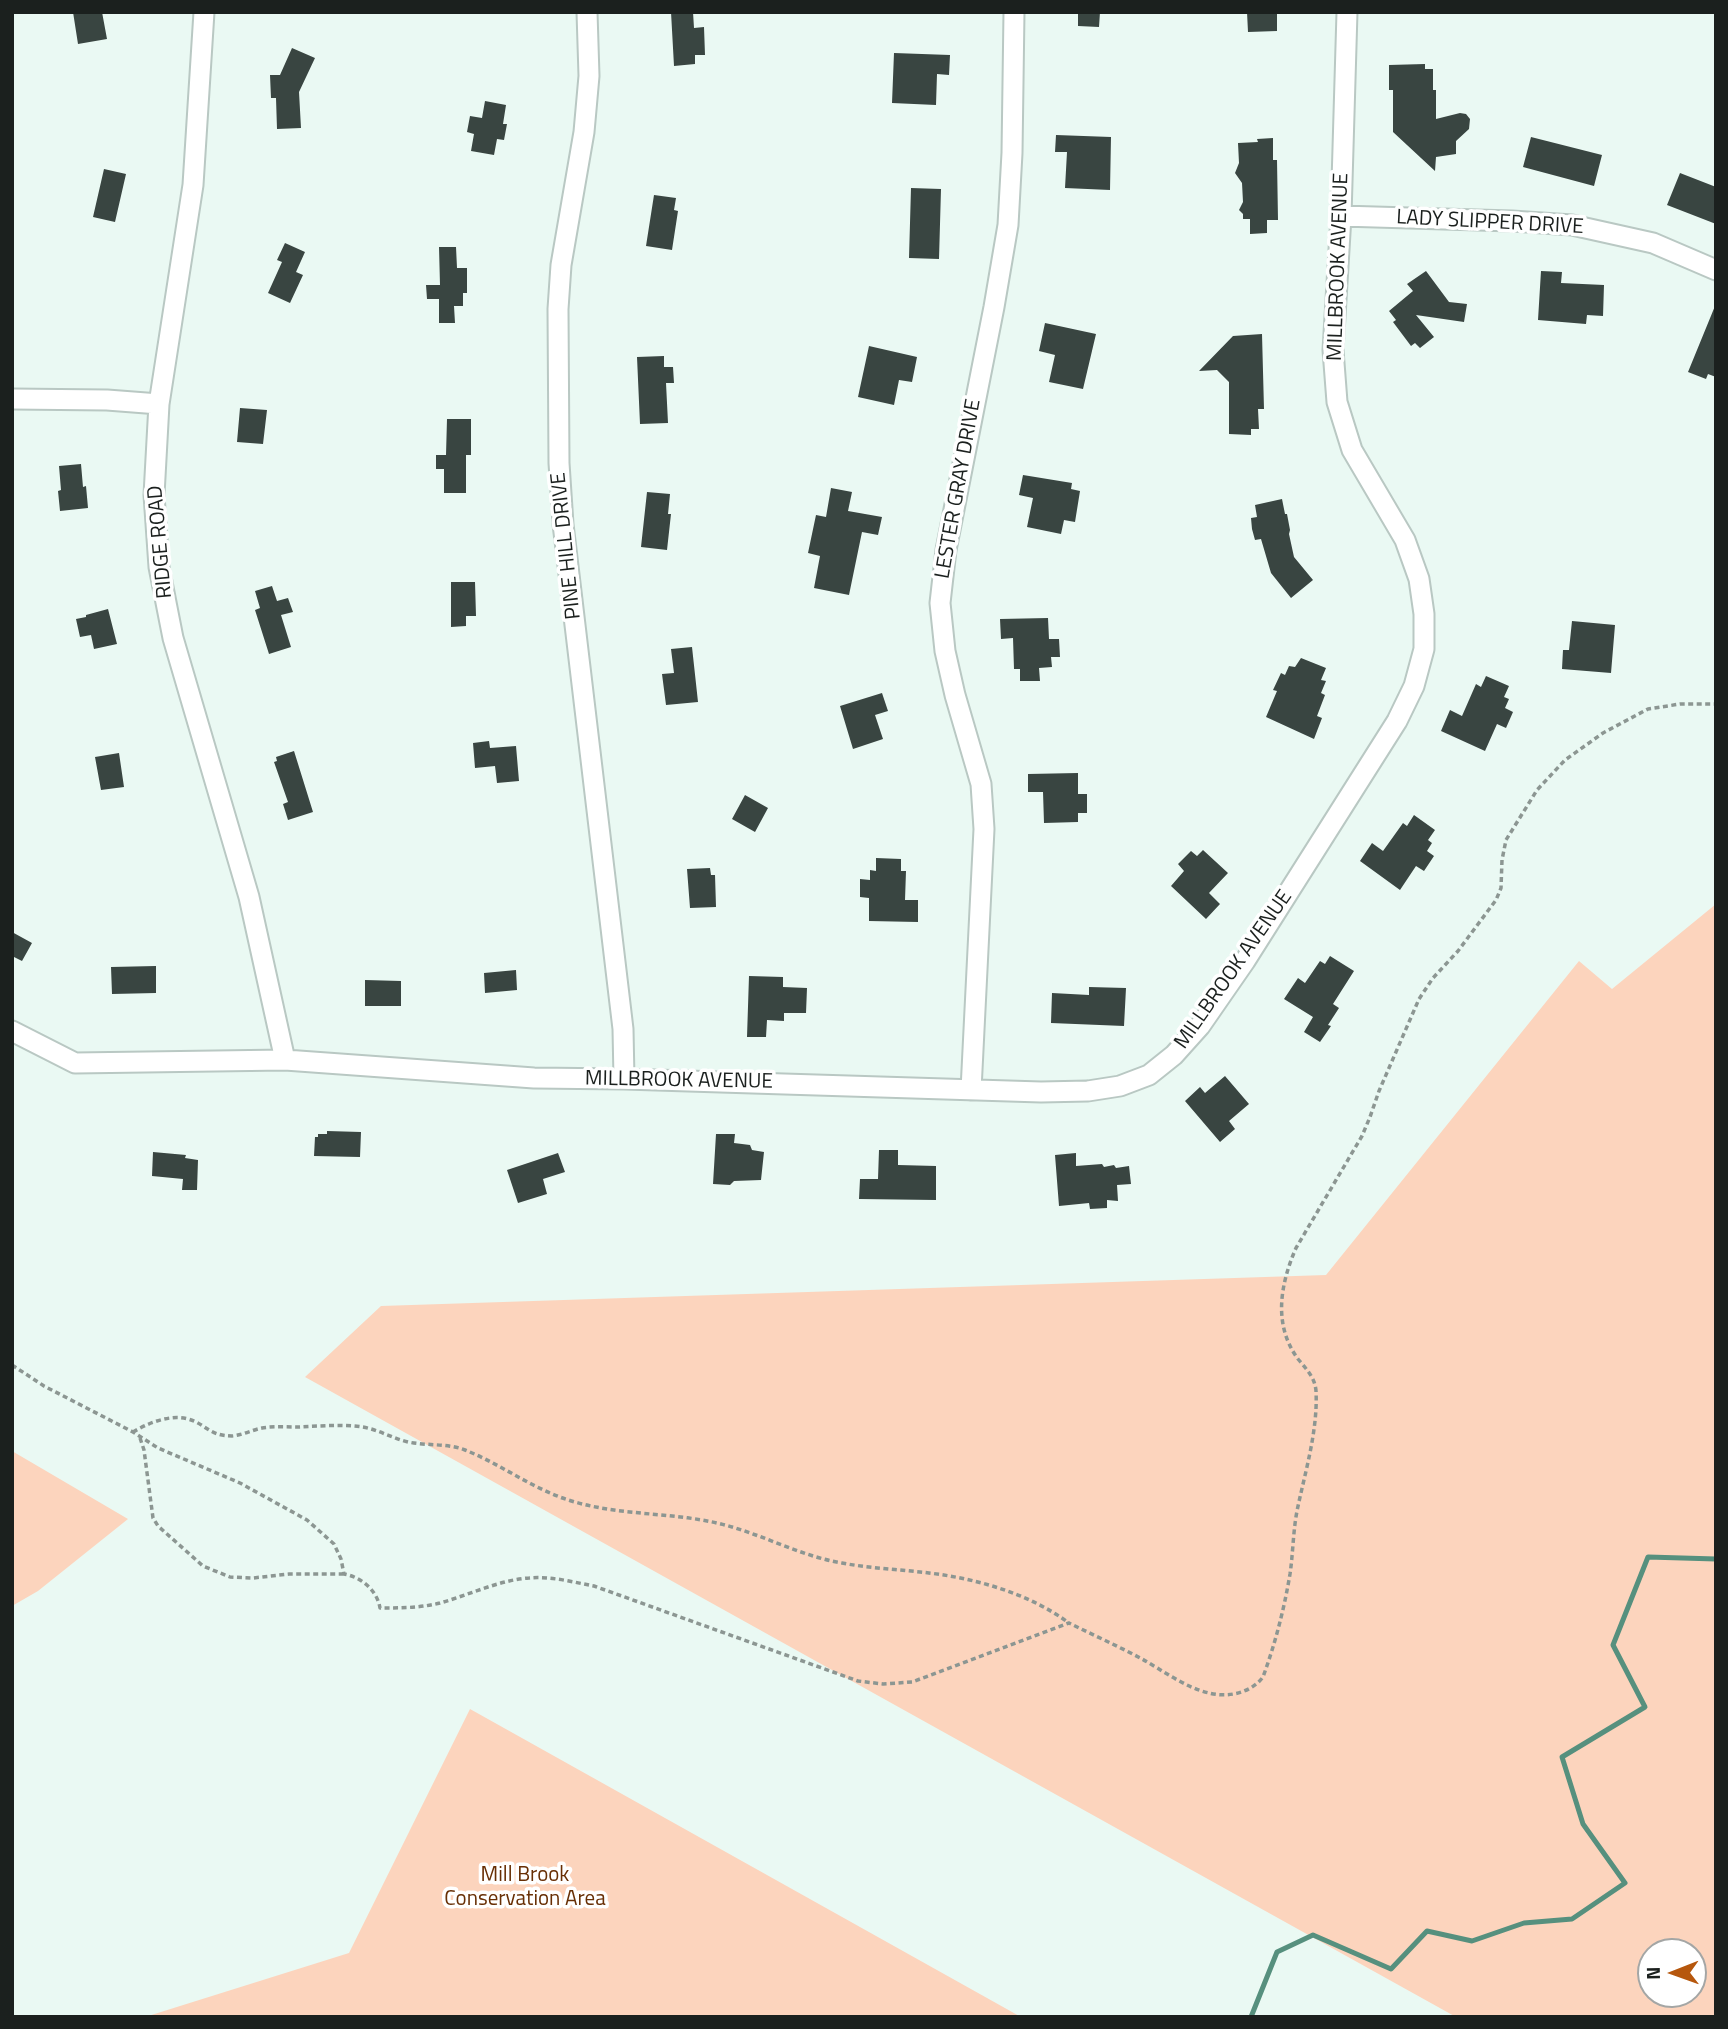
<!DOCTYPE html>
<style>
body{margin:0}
#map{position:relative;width:1728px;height:2029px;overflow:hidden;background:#eaf9f3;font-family:"Titillium Web",sans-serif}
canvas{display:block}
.frame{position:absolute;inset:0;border:14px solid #1b201e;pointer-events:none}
.north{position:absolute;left:1637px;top:1938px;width:70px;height:70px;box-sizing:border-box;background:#fff;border:2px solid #a4a6a5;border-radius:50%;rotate:269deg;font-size:19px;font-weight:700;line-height:28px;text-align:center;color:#1b201e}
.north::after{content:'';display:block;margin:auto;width:24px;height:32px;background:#b6570d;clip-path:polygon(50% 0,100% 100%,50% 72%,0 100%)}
</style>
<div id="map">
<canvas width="1728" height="2029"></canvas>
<div class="frame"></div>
<div class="north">N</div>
</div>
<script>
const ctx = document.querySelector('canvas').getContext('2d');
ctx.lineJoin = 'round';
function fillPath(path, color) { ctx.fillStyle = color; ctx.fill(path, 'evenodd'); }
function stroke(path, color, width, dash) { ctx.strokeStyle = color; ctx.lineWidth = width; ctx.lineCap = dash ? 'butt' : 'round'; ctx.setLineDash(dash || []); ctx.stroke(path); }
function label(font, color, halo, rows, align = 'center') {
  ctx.font = font + ' "Titillium Web",sans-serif'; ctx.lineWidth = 7; ctx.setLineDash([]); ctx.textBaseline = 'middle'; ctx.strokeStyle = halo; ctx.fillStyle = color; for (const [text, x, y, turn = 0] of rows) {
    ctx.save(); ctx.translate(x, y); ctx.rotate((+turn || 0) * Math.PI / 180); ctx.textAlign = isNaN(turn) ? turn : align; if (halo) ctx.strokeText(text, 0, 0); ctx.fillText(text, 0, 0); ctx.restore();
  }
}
const green = new Path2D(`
 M1716,904V2017H1456L305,1377L381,1306L1326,1275L1579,961L1612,989ZM1651,1952H1693V1994H1651Z
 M12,1451L128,1519L38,1591L12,1606Z
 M470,1709L1021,2017H145L349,1953Z`);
const stream = new Path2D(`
 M1251,2017L1277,1952L1313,1935L1391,1969L1427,1931L1472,1941L1524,1923L1572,1919L1625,1883L1583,1824L1562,1757L1645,1707L1613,1645L1648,1557L1716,1559`);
const building = new Path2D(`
 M73,12H102L107,39L78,44Z
 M671,12H693L694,28L704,27L705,55H695V64L674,66Z
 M1078,12H1100L1099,27L1078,26Z
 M1247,12H1277V31L1248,32Z
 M292,48L315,58L299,92L301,128L277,129L276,98H271L270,75H280Z
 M894,53L950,55L949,75L937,74L936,105L892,103Z
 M1425,64V69H1433V90H1436V119L1460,113L1466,114L1470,119L1469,129L1456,141V154L1436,157L1435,171L1393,132V90H1389V65Z
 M485,101L506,105L503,124H507L504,140L497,139L494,155L471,151L474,134L467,132L470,116L482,118Z
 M1056,135L1111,137L1110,190L1065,188L1067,152H1055Z
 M1531,137L1602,155L1594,186L1523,167Z
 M1273,138V160H1277L1278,220H1267V233L1250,234V219H1243V214L1239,210L1243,202L1242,183L1235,173L1239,163L1238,143L1258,142L1257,139Z
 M104,169L126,174L115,222L93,217Z
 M1680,173L1716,187V224L1667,205Z
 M911,188L941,189L939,259L909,258Z
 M654,195L676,198L674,210L678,211L672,250L646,246Z
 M285,243L305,252L296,272L303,275L290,303L268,293L282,262L277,260Z
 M439,247H456L457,268H467V293H463V306H454L455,323H439V299H427L426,285H440Z
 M1426,271L1449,302L1467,304L1464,322L1416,315L1434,337L1420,348L1415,343L1411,346L1393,322L1396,320L1389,311L1413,291L1407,284Z
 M1541,271L1562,272L1561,283L1604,285L1603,316L1587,315L1586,324L1538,320Z
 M1715,306L1716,377L1708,374L1706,379L1688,372Z
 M1045,323L1096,334L1083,389L1049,382L1055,355L1039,351Z
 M1262,334L1264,409H1258L1259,429H1251V435L1229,434V382L1217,370L1199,371L1233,336Z
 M869,346L917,357L912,382L899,380L894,405L858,397Z
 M664,356V367H673L674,383H666L668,423L640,424L637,357Z
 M240,408L267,410L263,444L237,442Z
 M447,419H471V455H466V493H444V469H436V455H446Z
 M81,464L83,487L86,486L88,508L60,511L58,491L61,490L59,466Z
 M1023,475L1072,483L1071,489L1080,491L1075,522L1064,520L1061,534L1027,527L1033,498L1019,495Z
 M831,488L852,492L848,511L882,517L878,535L862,532L849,595L814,588L820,556L808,553L816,515L826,517Z
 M647,492L670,494L668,514H671L667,550L641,547Z
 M1282,499L1285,514H1287L1290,530L1289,534L1294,557L1313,580L1291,598L1271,573L1261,539L1255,540L1252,529L1251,518L1257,517L1255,505Z
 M451,582H475L476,616H466V626L451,627Z
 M272,586L277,601L288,598L293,612L281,615L291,647L269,654L255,610L260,608L255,591Z
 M108,609L117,644L94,649L91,635L80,637L76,619L86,617V615Z
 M1048,618L1049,639H1059L1060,657H1051L1052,667L1039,668L1040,681H1020V669H1014L1013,638L1001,639L1000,619Z
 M1572,621L1615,625L1611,673L1562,669L1563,650H1569Z
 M692,647L698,702L666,705L662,674L674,673L671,649Z
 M1301,658L1326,668L1321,680L1326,681L1321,693L1325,695L1317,716L1322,718L1314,739L1266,717L1277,691L1273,690L1281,673L1285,675L1289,666L1295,667Z
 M1486,676L1509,686L1504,697L1509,699L1505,708L1513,712L1506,728L1497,724L1485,751L1441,731L1450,710L1462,716L1476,684L1481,687Z
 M882,693L888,711L875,715L883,739L853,749L840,706Z
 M489,741L490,748L516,746L519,781L497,783L495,766L475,768L473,743Z
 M294,751L313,812L288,820L283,804L288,802L274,762L277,761L276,757Z
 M119,753L124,787L101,790L95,757Z
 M1078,773V794H1087V813H1078V822L1044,823L1043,792H1028V774Z
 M745,795L768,808L755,832L732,819Z
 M1414,815L1435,830L1428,840L1432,843L1427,851L1434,856L1424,871L1416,866L1400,890L1360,861L1372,843L1383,851L1403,823L1407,826Z
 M1203,850L1228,873L1209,893L1220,904L1206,919L1171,886L1184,871L1178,864L1191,851L1197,856Z
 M876,858L901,859V871H906L905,900H918V922L869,921V898L860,897V879L870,880V870L876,871Z
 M710,868L711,875H715L716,907L690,908L687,869Z
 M12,932L32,943L22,961L12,956Z
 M1330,956L1354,971L1333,1004L1339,1008L1328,1025L1331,1026L1320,1042L1304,1032L1313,1017L1284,999L1298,978L1305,983L1320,961L1325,964Z
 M156,966V993L112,994L111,967Z
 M516,970L517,990L485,993L484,973Z
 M749,976L783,977V987L807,988L806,1013H784V1021L767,1020L766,1037H747Z
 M365,980L401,981V1006H365Z
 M1089,987L1126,988L1124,1026L1051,1023L1052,993L1089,995Z
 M1225,1076L1249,1104L1229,1121L1235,1129L1220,1142L1185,1101L1200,1087L1205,1093Z
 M327,1131L361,1132L360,1157L314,1156L315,1137H318V1134H327Z
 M716,1134H735L734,1143L750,1145L752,1150L764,1152L761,1180L734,1181L730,1185L713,1184Z
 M879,1150H898V1165L936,1166V1200L859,1199L860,1179H878Z
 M153,1152L186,1155L185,1158L198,1160L197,1190H182L183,1179L152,1176Z
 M558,1153L565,1172L543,1179L547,1194L518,1203L507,1170Z
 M1076,1153V1166L1102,1164L1104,1167L1114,1165L1116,1168L1129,1166L1131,1184L1117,1185L1118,1201L1107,1200V1208L1090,1209L1089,1203L1059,1206L1055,1155Z`);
const path = new Path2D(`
 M12,1365L44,1386L133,1432L158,1448L240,1483L307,1520L334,1544L341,1559L344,1574C361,1577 377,1590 380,1608C400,1608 420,1608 440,1603C469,1595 499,1580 529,1578C550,1576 573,1582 594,1586L858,1681L883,1684L912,1682L1069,1623C1093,1635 1118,1646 1142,1659C1162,1670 1186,1688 1209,1693C1228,1698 1251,1693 1263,1677C1275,1644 1284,1610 1290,1574C1293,1554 1293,1532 1297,1511C1305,1472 1318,1431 1316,1391C1315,1377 1306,1369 1298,1359C1273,1325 1280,1285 1296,1248L1362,1136L1370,1117L1379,1091L1419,999L1433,978L1458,951L1496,900L1501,888L1502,860L1506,840L1537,790L1565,760L1603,733L1648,709L1680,704H1716
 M133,1432C148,1423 170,1414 188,1419C206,1424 209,1436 232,1436C243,1435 252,1430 262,1428C274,1426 287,1427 299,1427C320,1426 342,1424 363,1427C379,1430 392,1438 408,1442C427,1446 447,1443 465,1450C503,1465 535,1491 575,1502C623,1516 673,1512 721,1524C762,1534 800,1556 842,1563C868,1568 894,1569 920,1572C971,1577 1027,1592 1069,1623
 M140,1438L144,1450L153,1518L158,1526L203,1566L230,1577L253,1578L289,1574H344`);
const minor = new Path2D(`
 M204,12L193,185L159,404L154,495L159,567L173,638L249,897L285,1060
 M587,12L589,76L584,132L561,265L558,309L559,463L563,524L623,1029L624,1079
 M1341,216L1512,221L1572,225L1653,243L1716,270
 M12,399L107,400L159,404
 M12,1031L75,1063L285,1060L534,1078L624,1079L1041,1092L1088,1091L1120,1086L1149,1075L1174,1055L1200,1026L1245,961L1397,721L1414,686L1424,649V614L1419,579L1405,540L1352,450L1337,402L1333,350L1341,216L1347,12
 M971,1090L984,829L981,784L955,695L945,651L940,603L946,550L994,307L1008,225L1012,153L1014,12`);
const streetNames = [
 ["LADY SLIPPER DRIVE",1490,223,3],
 ["MILLBROOK AVENUE",1339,267,-88],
 ["LESTER GRAY DRIVE",959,489,-80],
 ["RIDGE ROAD",161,542,-95],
 ["PINE HILL DRIVE",567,546,-96],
 ["MILLBROOK AVENUE",1234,970,-55],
 ["MILLBROOK AVENUE",679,1081,1]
];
const parkNames = [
 ["Mill Brook",525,1876],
 ["Conservation Area",525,1900]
];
fillPath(green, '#fcd4bd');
stroke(stream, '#56907e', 5);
fillPath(building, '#394541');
stroke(minor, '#b9c8c3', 23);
stroke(path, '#8c9692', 3.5, [5, 3.5]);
stroke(minor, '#fff', 19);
label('21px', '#1b201e', '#fff', streetNames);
label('21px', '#682f05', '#fff', parkNames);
</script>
